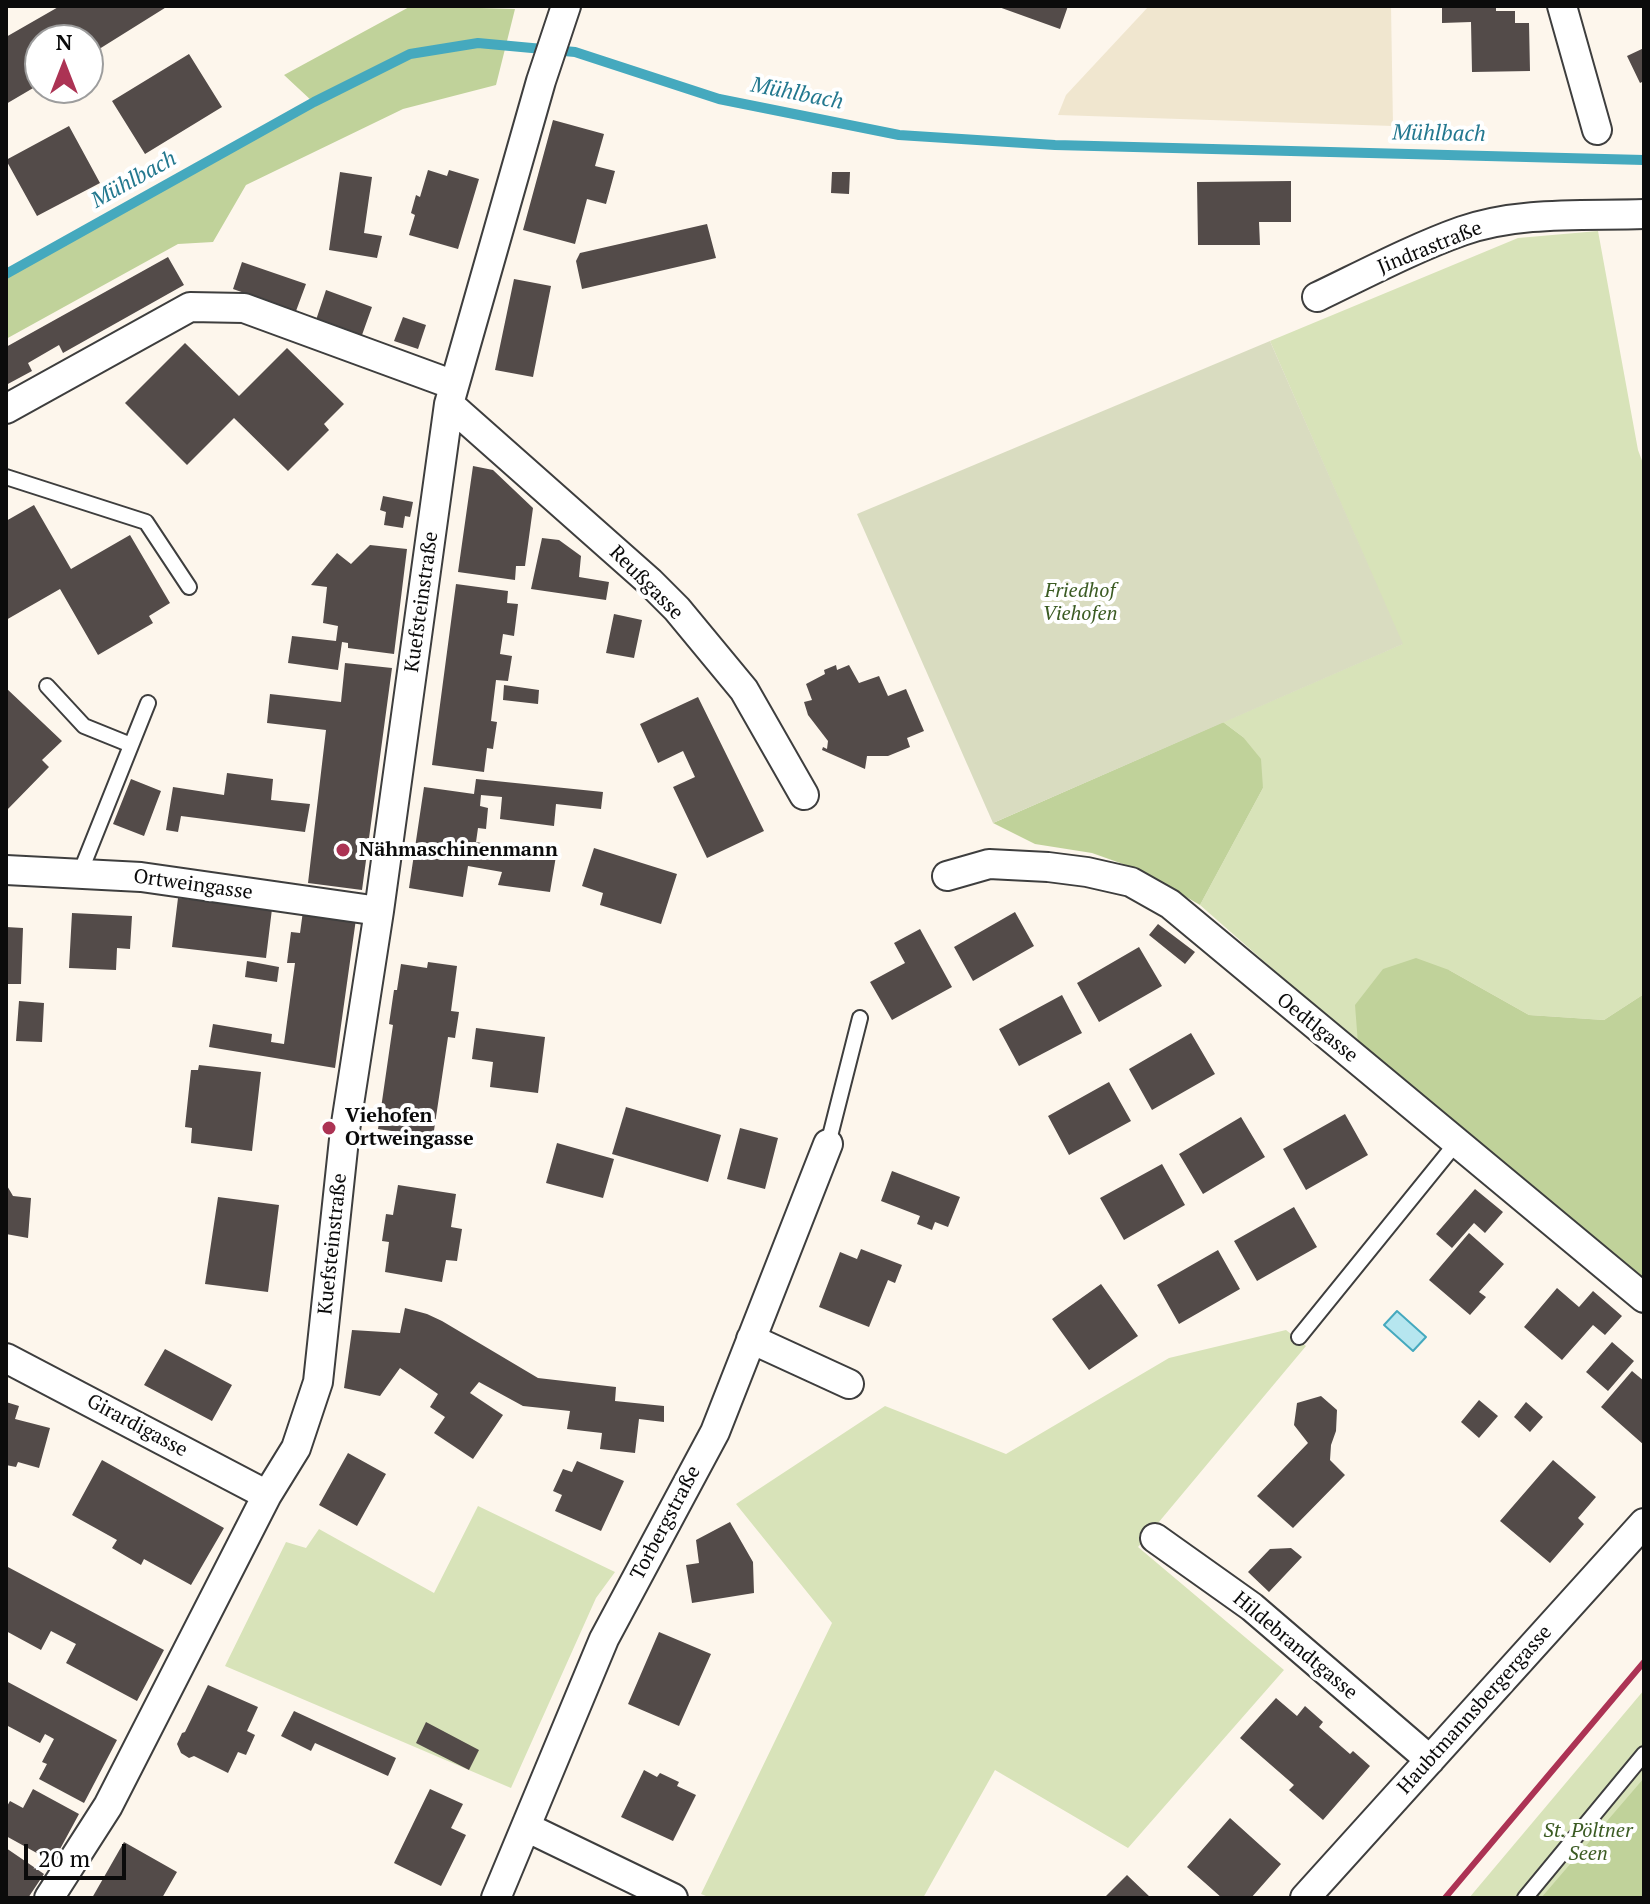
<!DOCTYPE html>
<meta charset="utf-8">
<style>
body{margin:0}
#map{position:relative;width:1650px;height:1904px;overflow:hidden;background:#fdf6ec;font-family:"PT Serif",serif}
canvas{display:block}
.frame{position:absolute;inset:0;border:8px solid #0b0b0b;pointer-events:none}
.north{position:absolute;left:24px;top:24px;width:80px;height:80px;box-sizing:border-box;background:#fff;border:2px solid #9d9d9d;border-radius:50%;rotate:0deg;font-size:22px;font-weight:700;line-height:32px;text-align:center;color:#0b0b0b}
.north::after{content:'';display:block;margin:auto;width:28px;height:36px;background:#ac3354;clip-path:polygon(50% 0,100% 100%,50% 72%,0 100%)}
.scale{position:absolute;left:24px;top:1844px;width:102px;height:36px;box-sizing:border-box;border:4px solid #0b0b0b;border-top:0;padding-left:10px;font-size:24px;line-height:28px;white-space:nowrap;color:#0b0b0b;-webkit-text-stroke:6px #fff;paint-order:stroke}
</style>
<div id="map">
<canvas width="1650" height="1904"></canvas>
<div class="frame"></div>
<div class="north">N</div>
<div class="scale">20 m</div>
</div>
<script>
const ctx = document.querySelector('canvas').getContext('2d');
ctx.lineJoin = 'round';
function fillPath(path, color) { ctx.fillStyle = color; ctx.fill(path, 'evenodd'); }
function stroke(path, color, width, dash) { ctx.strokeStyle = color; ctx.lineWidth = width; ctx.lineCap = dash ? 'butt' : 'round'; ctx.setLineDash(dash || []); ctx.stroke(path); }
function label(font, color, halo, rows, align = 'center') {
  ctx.font = font + ' "PT Serif",serif'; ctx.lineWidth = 8; ctx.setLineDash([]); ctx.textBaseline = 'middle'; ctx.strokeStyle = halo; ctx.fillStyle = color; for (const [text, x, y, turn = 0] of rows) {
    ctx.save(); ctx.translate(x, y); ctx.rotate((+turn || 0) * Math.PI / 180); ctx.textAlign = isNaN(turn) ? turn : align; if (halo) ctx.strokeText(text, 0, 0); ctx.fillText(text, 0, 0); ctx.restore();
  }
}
const farmland = new Path2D(`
 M1149,6H1391L1393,126L1058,115L1066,95Z`);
const green = new Path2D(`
 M1598,231L1638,450L1644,466V994L1604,1020L1529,1015L1449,970L1358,1044L1200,905L1263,788L1243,737L1223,722L1402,644L1270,341L1518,238Z
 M1286,1330L1306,1346L1138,1547L1284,1670L1128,1848L995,1770L923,1898H711L701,1894L832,1623L736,1504L885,1406L1006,1454L1169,1358Z
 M478,1506L615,1572L596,1598L511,1788L225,1666L286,1542L306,1548L319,1529L434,1593Z
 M1644,1690V1898H1469Z`);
const forest = new Path2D(`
 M411,6L515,9L496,85L403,109L246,185L213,242L178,244L6,339V277L313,102L284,75Z
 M1223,722L1243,737L1261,759L1263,788L1200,905L1140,870L1092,853L1035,844L993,823Z
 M1416,958L1449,970L1529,1015L1604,1020L1644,994V1278L1358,1044L1355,1005L1383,969Z
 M1644,1778V1898H1541Z`);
const cemetery = new Path2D(`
 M1270,341L1403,644L993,823L857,514Z`);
const water = new Path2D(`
 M1397,1311L1426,1337L1413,1351L1384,1325Z`);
const stream = new Path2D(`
 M6,274L314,102L410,54L478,43L575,52L719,99L899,135L1055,145L1644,160`);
const building = new Path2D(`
 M60,6H168L88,56V40H40V84L6,104V37Z
 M996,6H1068L1060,29Z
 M1442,6H1496V11H1515V23H1529L1530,71L1472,72L1471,22L1442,23Z
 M1644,48V81L1640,83L1627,56Z
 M189,54L222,107L145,154L112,101Z
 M553,120L604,134L595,166L615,171L606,204L587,199L575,244L523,230Z
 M69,126L100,183L37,216L6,160Z
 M428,170L447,176L449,170L479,179L458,249L409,235L415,215L411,213L416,195L420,197Z
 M340,172L372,177L364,233L382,236L377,258L329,250Z
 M832,172H850L849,194L831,193Z
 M1291,181V222H1259L1260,245H1198L1197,182Z
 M707,224L716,258L582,289L576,261L580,253Z
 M168,257L184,285L63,353L59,345L28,363L32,371L6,385V347Z
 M242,262L306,284L296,311L233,289Z
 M514,279L551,286L533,377L495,370Z
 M326,290L372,307L362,335L316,320Z
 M403,317L426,325L418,349L394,341Z
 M185,343L239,396L287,348L344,404L324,424L329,430L288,471L234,418L187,465L125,403Z
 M473,466L493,470L533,508L525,566H516L515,580L458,572Z
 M383,496L413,502L410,517L405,516L403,528L384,525L386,512L380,510Z
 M34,505L71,569L130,535L170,603L149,616L153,623L98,655L60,589L6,620V521Z
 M542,538L559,540L581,556L579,577L609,582L606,600L531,589Z
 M370,545L407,549L394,654L348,648V643L342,642L338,670L288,663L292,636L336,641L338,626L323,623L327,587L311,585L337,553L351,564Z
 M456,584L508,591L507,603L518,604L514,636L503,634L500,654L512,656L508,681L496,680L491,721L497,722L493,749L487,748L484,772L432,765Z
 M614,614L642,620L634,658L606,653Z
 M345,663L392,668L362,890L308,883L326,730L267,723L270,694L341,702Z
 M836,665L837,670L849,665L859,683L879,676L888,696L906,689L924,731L907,738L910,747L888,756H867L865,769L822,750L823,747L827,749L828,741L808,715L804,702L812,700L806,684L825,674L824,670Z
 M504,685L539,690L538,704L503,700Z
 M6,688L62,741L42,760L49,767L6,811Z
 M698,697L764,831L707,858L673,787L695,777L683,751L658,763L640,724Z
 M227,773L273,779L271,800L310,804L305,832L181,816L178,832L166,830L173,787L224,795Z
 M131,779L161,791L144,836L113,824Z
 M476,779L603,792L601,809L556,804L554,826L500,819L502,797L481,795L480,806L488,808L486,829L478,828L476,842L556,856L550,892L498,885L502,872L468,866L463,897L409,888L424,787L474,794Z
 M594,848L677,874L661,924L600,905L603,893L582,886Z
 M178,898L272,909L266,958L172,947Z
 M303,911L356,919L335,1068L209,1047L213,1024L272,1034L271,1042L284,1044L295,963H287L291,932L300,933Z
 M1015,912L1034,946L973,981L954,947Z
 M72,913L132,916L130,949L117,948L116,970L69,968Z
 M1158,924L1195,952L1185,964L1149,935Z
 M6,927L23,928L21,984H6Z
 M920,929L952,987L892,1020L870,982L905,963L894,943Z
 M1139,947L1162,986L1099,1022L1077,983Z
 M247,961L279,967L277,982L245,977Z
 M428,962L457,966L451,1011L459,1012L455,1038L448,1037L433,1137L378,1129L393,1025L389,1024L394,990H397L401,964L427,968Z
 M1062,995L1082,1033L1019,1066L999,1029Z
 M19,1001L44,1003L42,1042L16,1041Z
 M476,1028L545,1037L538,1093L490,1087L493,1062L472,1059Z
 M1191,1033L1215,1074L1152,1110L1129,1069Z
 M199,1065L261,1072L252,1151L191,1143L192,1128L185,1127L191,1070H198Z
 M1109,1082L1131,1121L1069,1155L1048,1116Z
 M626,1107L721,1135L708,1182L612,1154Z
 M1345,1114L1368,1155L1306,1190L1283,1149Z
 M1241,1117L1265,1157L1203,1194L1179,1154Z
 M740,1128L778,1138L765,1189L727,1179Z
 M557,1143L614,1159L603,1198L546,1183Z
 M1162,1164L1185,1205L1124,1240L1100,1198Z
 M892,1171L960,1197L948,1227L935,1222L932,1230L917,1224L920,1216L881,1201Z
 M6,1184L13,1196L31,1198L28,1238L6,1234Z
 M398,1185L456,1194L451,1227L462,1229L457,1261L446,1260L442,1282L385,1272L389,1242L382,1241L386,1214L393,1215Z
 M1475,1189L1503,1212L1485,1233L1474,1223L1452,1248L1436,1234Z
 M218,1197L279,1205L268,1292L205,1284Z
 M1294,1207L1317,1247L1257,1281L1234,1241Z
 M1469,1233L1504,1264L1479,1292L1486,1297L1470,1315L1429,1280Z
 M861,1249L902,1265L895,1283L888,1280L869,1327L819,1307L840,1252L857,1259Z
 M1218,1250L1240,1289L1179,1324L1157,1285Z
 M1101,1284L1138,1336L1089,1370L1052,1319Z
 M1557,1288L1579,1307L1593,1291L1622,1316L1605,1335L1593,1325L1562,1360L1524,1327Z
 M405,1308L427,1314L442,1321L538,1378L616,1387L615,1401L664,1406V1422L639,1419L635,1453L600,1449L602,1433L567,1429L570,1411L523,1406L479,1382L470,1393L503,1415L473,1459L434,1433L445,1417L430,1407L438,1394L400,1368L380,1396L344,1388L352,1330L400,1333Z
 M1612,1342L1634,1361L1608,1391L1586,1372Z
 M165,1349L232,1385L212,1421L144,1385Z
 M1632,1371L1644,1381V1445L1601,1407Z
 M1321,1396L1337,1410L1336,1431L1331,1445L1330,1460L1345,1475L1293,1528L1257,1496L1308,1443L1294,1425L1297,1403Z
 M1479,1400L1498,1416L1479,1438L1461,1422Z
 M6,1402L19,1406L15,1419L50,1428L39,1468L18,1462L16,1467L6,1465Z
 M1526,1402L1543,1417L1530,1432L1514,1417Z
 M348,1453L386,1474L357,1526L319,1505Z
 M102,1460L224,1528L191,1585L144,1559L141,1565L112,1548L117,1540L72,1515Z
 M1553,1460L1596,1497L1578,1518L1584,1524L1550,1563L1500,1521Z
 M577,1461L624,1481L601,1531L555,1511L562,1495L553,1491L563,1469L572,1472Z
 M730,1522L753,1562L754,1593L692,1603L686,1565L699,1563L696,1540Z
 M1291,1548L1302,1557L1269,1592L1248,1572L1270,1549Z
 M6,1566L164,1650L137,1701L66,1663L76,1644L51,1631L41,1650L6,1631Z
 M659,1632L711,1654L679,1726L628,1704Z
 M6,1681L117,1740L84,1803L39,1779L47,1764L42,1762L54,1739L45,1734L40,1743L6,1725Z
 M208,1685L258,1707L247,1731L255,1735L246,1755L238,1752L228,1773L194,1756L189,1758L181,1753L177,1744L182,1733L185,1732Z
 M1276,1698L1297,1716L1305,1706L1323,1722L1319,1727L1350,1754L1353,1751L1370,1766L1323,1820L1289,1790L1294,1785L1240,1738Z
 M294,1711L396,1758L388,1776L315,1743L311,1751L281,1736Z
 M426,1722L479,1750L469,1770L416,1743Z
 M644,1770L657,1777L660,1773L679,1782L677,1786L696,1795L673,1841L621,1817Z
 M33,1789L79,1814L53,1862L6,1836V1808L10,1801L23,1808Z
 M430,1789L463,1804L451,1828L466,1835L441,1886L394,1863Z
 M1230,1818L1281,1864L1251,1898H1222L1187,1867Z
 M124,1842L177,1872L162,1898H92Z
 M6,1848L44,1874L28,1898H6Z
 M1127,1875L1151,1898H1104Z`);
const lane = new Path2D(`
 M6,477L146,522L189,587
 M47,686L84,726L131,745
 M80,873L148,703
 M828,1144L860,1018
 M1299,1337L1457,1142
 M1525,1898L1644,1754`);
const street = new Path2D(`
 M1562,6L1597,130
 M1317,297C1363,275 1414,248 1462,231C1519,211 1584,216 1644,214
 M449,404L650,582L677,609L744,690L804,795
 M6,409L190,307L244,308L454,385
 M6,870L141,877L379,911
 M947,876L989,864L1048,867L1087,872L1131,882L1170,904L1644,1298
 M751,1339L849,1384
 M6,1358L267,1495
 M1155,1538L1252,1607L1430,1760
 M526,1827L673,1898
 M49,1898L108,1806L267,1495L296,1448L318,1382L345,1130L379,911L449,404L541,81L566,6
 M496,1898L604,1639L715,1432L828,1144
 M1305,1898L1644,1523`);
const rail = new Path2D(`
 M1445,1898L1644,1662`);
const markers = [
 [343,850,8,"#ac3354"],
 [329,1128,8,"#ac3354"]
];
const streetNames = [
 ["Jindrastraße",1430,248,-22],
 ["Reußgasse",646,583,45],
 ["Kuefsteinstraße",422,602,-82],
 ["Ortweingasse",193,885,8],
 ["Oedtlgasse",1317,1028,39],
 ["Kuefsteinstraße",333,1244,-84],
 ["Girardigasse",137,1426,28],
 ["Torbergstraße",666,1523,-62],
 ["Hildebrandtgasse",1295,1646,40],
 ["Haubtmannsbergergasse",1475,1710,-48]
];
const parkNames = [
 ["Friedhof",1080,591],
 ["Viehofen",1080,614],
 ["St. Pöltner",1588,1831],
 ["Seen",1588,1854]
];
const poiNames = [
 ["Nähmaschinenmann",359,850],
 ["Viehofen",345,1116],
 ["Ortweingasse",345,1139]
];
const waterNames = [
 ["Mühlbach",797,94,11],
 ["Mühlbach",1439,134,1],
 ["Mühlbach",134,180,-29]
];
fillPath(farmland, '#f0e6cf');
fillPath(green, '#d8e3b9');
fillPath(forest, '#c0d29a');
fillPath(cemetery, '#d9dcc0');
fillPath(water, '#b6e6ef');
stroke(water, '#45a9be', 2);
stroke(stream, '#45a9be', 10);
fillPath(building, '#534b49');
stroke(lane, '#3e3e3e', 18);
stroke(street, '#3e3e3e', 32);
stroke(lane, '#fff', 14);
stroke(street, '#fff', 28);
stroke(rail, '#ac3354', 6);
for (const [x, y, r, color] of markers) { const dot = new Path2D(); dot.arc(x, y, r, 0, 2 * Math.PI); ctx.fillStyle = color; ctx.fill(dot); stroke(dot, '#fff', 3); }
label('20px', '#0b0b0b', '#fff', streetNames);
label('italic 20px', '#3b5b23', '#fff', parkNames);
label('bold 20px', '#0b0b0b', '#fff', poiNames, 'left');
label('italic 22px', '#23788f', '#fff', waterNames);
</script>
